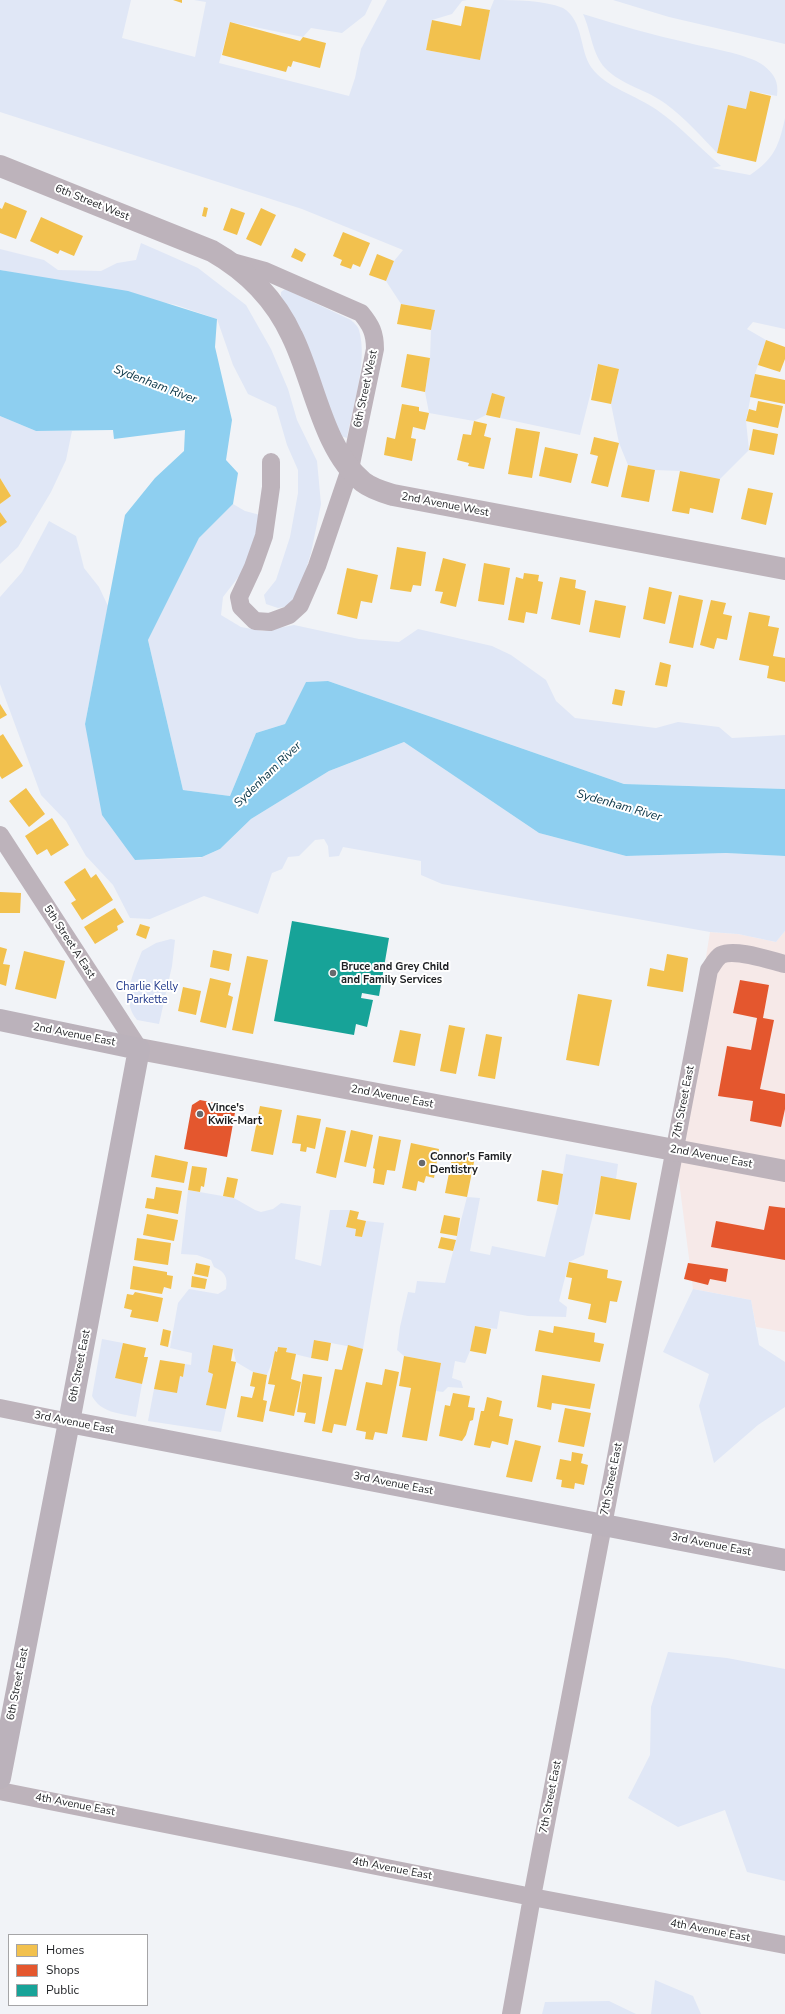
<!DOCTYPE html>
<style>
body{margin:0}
#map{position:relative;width:785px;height:2014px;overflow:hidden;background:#f1f3f7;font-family:"Nunito Sans",sans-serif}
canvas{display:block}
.legend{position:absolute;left:8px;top:1934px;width:140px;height:72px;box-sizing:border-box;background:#fff;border:1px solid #a5a5a7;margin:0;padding:5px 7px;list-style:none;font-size:12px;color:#1d1f22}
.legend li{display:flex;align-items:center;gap:8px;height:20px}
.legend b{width:20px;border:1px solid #a5a5a7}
</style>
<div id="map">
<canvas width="785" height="2014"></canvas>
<ul class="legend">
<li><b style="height:11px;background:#f2c14e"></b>Homes</li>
<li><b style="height:11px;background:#e4572e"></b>Shops</li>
<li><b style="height:11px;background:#17a398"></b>Public</li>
</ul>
</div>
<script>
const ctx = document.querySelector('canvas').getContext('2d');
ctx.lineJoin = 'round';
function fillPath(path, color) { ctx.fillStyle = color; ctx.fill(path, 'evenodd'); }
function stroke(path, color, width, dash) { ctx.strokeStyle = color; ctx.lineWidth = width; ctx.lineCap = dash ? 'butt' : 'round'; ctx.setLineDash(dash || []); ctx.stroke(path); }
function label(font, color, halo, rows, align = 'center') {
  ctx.font = font + ' "Nunito Sans",sans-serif'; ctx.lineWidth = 4; ctx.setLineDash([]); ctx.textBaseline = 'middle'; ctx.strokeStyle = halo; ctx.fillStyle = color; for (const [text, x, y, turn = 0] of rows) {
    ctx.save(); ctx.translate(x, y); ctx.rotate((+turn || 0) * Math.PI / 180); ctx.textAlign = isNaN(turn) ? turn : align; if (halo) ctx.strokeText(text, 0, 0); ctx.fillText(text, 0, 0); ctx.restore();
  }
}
const commercial = new Path2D(`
 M785,931V1332L756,1327L751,1300L693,1289L675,1150L710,932L738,934L776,942Z`);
const green = new Path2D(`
 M0,0H131L122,38L195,57L206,2L194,0H372L365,15L342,33L311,28L303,37L230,22L219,63L349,96L355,78L361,49L387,0H467L462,1L452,14L432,20L426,50L480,60L490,10L494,0C516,0 543,0 563,8C584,21 579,49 591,67C606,88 636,95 657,110C680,126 699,147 721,166L712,168L750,175C774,159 779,146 785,118V329L753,322L747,329L766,340L755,374L746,421L749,450L720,479L680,471L655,470L628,465L619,443L611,404L619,369L598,364L580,435L500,418L505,397L492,394L486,415L474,421L429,413L425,392L430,358L431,330L435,310L401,304L386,281L394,261L403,250L302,209L0,112Z
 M613,0H785V44L669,17Z
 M583,14C618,25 653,35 689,43C708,48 748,54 763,65C774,74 779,81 777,96L750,91L746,109L728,105L717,153C701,136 685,118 666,104C648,90 621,85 605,68C592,54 591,31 583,14Z
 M141,243L198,268L246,305L271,349L288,389L297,420L317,461L321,504L311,553L298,595L290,606L278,608L266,604L264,595L276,580L290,537L298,493V470L287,445L276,407L248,394L233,365L217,319L176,305L0,270V249L44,260L58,270L101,271L117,263L136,260Z
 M285,289L351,320C354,323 358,326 359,330C368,361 353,406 347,438L341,436L313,365L281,296V292Z
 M0,416L36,431H72L66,460L51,492L18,547L0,564V527L6,522L0,512V504L11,496L0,478Z
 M233,504L245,511L260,515L256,533L243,571L223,597L221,615L241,627L263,631L294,625L359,639L399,642L418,629L492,646L511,655L546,680L556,701L575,718L656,728L678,722L719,727L732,738L785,735V789L624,784L328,681L306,682L285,724L256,733L230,796L183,790L148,640L199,538Z
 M49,521L76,536L84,568L99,587L108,606L85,724L135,860L200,858L220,849L251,819L329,771L404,742L539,833L626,856L726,853L785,856V931L776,942L738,934L710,932L442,884L421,875V861L343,847L339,856L329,857L328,846L324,839L315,840L299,856L288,857L282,869L272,873L258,914L204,896L150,919L130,918L113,885L86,856L66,821L41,795L0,684V597L22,572Z
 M171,939L175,940L172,966L159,1024L137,1020C120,999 133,974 142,951L156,943Z
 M566,1154L618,1164L616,1179L601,1177C597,1203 589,1228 584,1255L569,1262L559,1301L567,1307L566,1317L528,1316L500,1311L497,1329L475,1326L470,1351L465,1363L455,1361L452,1378L461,1381L463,1388L448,1387L443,1392L436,1391L441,1363L404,1356L397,1350L400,1327L408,1292L415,1293L417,1281L445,1283L467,1197L480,1198L470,1251L490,1255L492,1246L545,1257L558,1205Z
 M188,1190L234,1198L255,1210L261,1212L273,1209L281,1203L301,1206L295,1259L321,1266L330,1210H350L346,1226L356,1229L355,1236L362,1237L366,1221L384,1223L363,1349L315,1340L311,1358L286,1352L287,1348L278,1347L267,1375L253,1372L236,1362L233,1349L213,1345L208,1372L213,1374L207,1405L226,1409L221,1432L148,1421L154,1389L180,1376L183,1377L185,1364L191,1365L192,1353L170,1348L178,1303L189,1289L218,1294L226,1289C228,1277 225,1272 214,1267L211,1260L197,1255L181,1254Z
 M693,1289L751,1300L759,1345L785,1362V1407L758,1425L714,1463L699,1406L709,1374L663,1352Z
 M102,1339L123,1343L115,1378L142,1384L136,1417C119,1413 101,1413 92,1396Z
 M668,1652L727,1658L785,1669V1881L747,1872L725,1810L678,1827L628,1798L650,1755L651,1707Z
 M655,1980L693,1996L701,2014H651Z
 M609,2001L636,2014H542L545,2002Z`);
const water = new Path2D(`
 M0,270L128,291L217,319L215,347L232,420L226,460L238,473L233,504L199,538L148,640L183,790L230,796L256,733L285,724L306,682L328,681L624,784L785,789V856L726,853L626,856L539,833L404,742L329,771L251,819L220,849L202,857L135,860L102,815L85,724L125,515L155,478L184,451L185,430L114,439L113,430L36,431L0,416Z`);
const homes = new Path2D(`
 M173,0H182V3Z
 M465,6L490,10L480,60L426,50L432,20L461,26Z
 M230,22L300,41L303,37L326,43L320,68L293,61L291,67L288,66L286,72L222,55Z
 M750,91L771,96L756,162L717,153L728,105L746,109Z
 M5,202L27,211L16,239L0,233V208L2,209Z
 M204,207L208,208L206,217L202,216Z
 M231,208L245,213L237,235L223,230Z
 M261,208L276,215L261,246L246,239Z
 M41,217L83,236L74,256L60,250L58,254L30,241Z
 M343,232L370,243L360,267L353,264L351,269L340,265L342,260L333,256Z
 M295,248L306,254L302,262L291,257Z
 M377,254L394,261L386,281L369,275Z
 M401,304L435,310L431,330L397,324Z
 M766,340L785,347V359L780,372L758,365Z
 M407,354L430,358L425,392L401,387Z
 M598,364L619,369L611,404L591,400Z
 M755,374L785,380V404L750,397Z
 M492,393L505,397L500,418L486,415Z
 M758,401L783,406L778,428L746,421L749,409L756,411Z
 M402,404L419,407V411L429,413L425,430L413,427L411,438L416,439L412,461L384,455L387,437L395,439Z
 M474,421L487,424L484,436L491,438L484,469L468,466L469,463L457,460L463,434L471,435Z
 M516,428L540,432L532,478L508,474Z
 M753,429L778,434L774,455L749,450Z
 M594,437L619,443L608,487L591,483L598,456L590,454Z
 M545,447L578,454L571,483L539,476Z
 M628,465L655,470L649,502L621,497Z
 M680,471L720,479L713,513L690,508L689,514L672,511Z
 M0,478L11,496L0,504Z
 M748,488L773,493L766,525L741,519Z
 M0,512L7,522L0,527Z
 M397,547L426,552L421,586L413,585L411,592L390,589Z
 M443,558L466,564L456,607L440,603L443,592L435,591Z
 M484,563L510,568L504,605L478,601Z
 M347,568L378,575L372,603L361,601L357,619L337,614Z
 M524,573L539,575L538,581L543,582L537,614L526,612L524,623L508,620L516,577L523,579Z
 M560,577L576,580L575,588L586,591L580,625L551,619Z
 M649,587L672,592L665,624L643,619Z
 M679,595L703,600L693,648L669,643Z
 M595,600L626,606L620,638L589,632Z
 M711,600L726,603L723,614L732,616L727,640L717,638L714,649L700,645Z
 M749,612L770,616L768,626L779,628L773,656L785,658V682L767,678L769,666L739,660Z
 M660,662L671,665L667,687L655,685Z
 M615,689L625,691L622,706L612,704Z
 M0,704L7,715L0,719Z
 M3,734L23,766L2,779L0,776V736Z
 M26,788L45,814L29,827L9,801Z
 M52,818L69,845L51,856L47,849L37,855L25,836Z
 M85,868L91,878L96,874L113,900L82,920L71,903L76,900L64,882Z
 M0,892L21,893L20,913H0Z
 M115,908L124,922L117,926L118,930L95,944L84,927Z
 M140,924L150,927L146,939L136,935Z
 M0,947L7,949L3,964L10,965L6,986L0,984Z
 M213,950L232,954L229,971L210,967Z
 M24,951L65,961L56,999L15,989Z
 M667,954L688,958L683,992L647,986L650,968L664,971Z
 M247,956L268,960L253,1034L232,1030Z
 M210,978L231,983L228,995L233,997L226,1028L200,1022Z
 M183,987L201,991L196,1015L178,1011Z
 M578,994L612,1000L599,1066L566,1060Z
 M449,1025L465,1028L456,1074L440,1071Z
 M400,1030L421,1034L415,1066L393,1062Z
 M486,1034L502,1037L495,1079L478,1076Z
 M260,1106L282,1110L273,1155L251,1151Z
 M297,1115L321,1119L315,1149L307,1147L306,1152L300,1151L301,1144L292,1143Z
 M326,1127L346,1131L336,1178L316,1173Z
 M351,1130L373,1135L366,1167L344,1162Z
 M379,1136L401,1140L395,1171L387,1170L384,1185L373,1183L375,1169L373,1168Z
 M411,1143L439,1149L434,1178L426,1176L424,1183L418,1181L416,1191L402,1188Z
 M453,1153L475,1157L467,1197L445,1193Z
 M155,1155L188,1162L184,1183L151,1177Z
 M192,1166L207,1168L204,1187L201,1186L200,1192L188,1190Z
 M542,1170L563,1174L558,1205L537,1201Z
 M601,1176L637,1183L630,1220L595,1214Z
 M227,1177L238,1179L234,1198L223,1196Z
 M156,1187L182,1191L178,1214L145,1208L147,1198L154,1199Z
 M350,1210L359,1212L357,1219L366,1221L362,1237L355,1236L356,1229L346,1227Z
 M147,1214L178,1220L174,1241L143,1235Z
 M444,1215L460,1218L457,1236L440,1233Z
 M441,1237L456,1240L453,1251L438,1248Z
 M137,1238L171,1243L168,1265L134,1260Z
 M569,1262L608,1270L607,1278L622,1281L617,1302L610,1301L606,1323L588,1319L591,1304L568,1299L572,1278L566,1277Z
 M196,1263L210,1266L208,1277L194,1274Z
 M133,1266L167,1272V1275L173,1276L171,1289L164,1287L162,1294L130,1289Z
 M192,1276L207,1279L205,1289L191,1287Z
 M135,1292L163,1298L158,1322L130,1317L132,1310L124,1308L127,1294L133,1295Z
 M475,1326L491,1329L486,1354L470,1351Z
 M554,1326L595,1333L594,1342L604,1344L600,1362L535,1351L539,1330L553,1333Z
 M163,1329L171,1331L168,1347L160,1345Z
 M314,1340L331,1343L328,1361L311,1358Z
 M123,1343L146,1348L144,1357H148L142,1384L115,1378Z
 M213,1345L233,1349L231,1361L236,1362L226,1409L206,1405L213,1374L208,1372Z
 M348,1345L363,1349L346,1426L334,1424L332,1433L322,1431L335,1369L342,1370Z
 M278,1347L287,1348L286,1352L296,1354L291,1379L301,1382L294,1416L269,1411L275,1385L268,1384L275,1351L277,1352Z
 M404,1356L441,1363L427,1441L402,1437L411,1388L399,1386Z
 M160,1360L185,1364L183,1377L180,1376L177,1393L154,1389Z
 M385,1369L399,1372L387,1434L375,1432L373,1440L365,1439L366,1432L356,1430L366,1382L382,1385Z
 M253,1372L267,1375L263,1400L267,1401L263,1422L237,1417L241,1396L252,1398L255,1387L250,1386Z
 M303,1374L322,1377L315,1424L304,1422L306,1413L297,1412Z
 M542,1375L595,1384L590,1409L552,1403L551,1410L537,1407Z
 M453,1393L470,1396L468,1407L475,1408L473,1420L470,1421L466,1435L462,1441L439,1436L445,1405L450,1406Z
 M487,1397L502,1401L499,1416L513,1419L508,1445L492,1441L490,1448L474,1445L481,1411H484Z
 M565,1408L591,1413L584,1447L558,1442Z
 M515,1440L541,1446L532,1482L506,1477Z
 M572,1452L583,1454L581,1463L588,1465L584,1485L575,1483L574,1489L561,1487L562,1480L556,1479L560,1459L571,1461Z`);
const shops = new Path2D(`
 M740,980L769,985L763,1018L774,1020L760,1089L785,1094V1109L781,1127L750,1121L753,1101L718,1096L727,1046L751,1050L757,1018L733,1013Z
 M200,1100L236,1107L227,1157L184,1149L192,1105Z
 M769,1206L785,1208V1260L711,1247L716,1221L764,1230Z
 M688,1263L728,1269L726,1282L710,1279L708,1285L684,1279Z`);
const public = new Path2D(`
 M292,921L389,938L379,996L362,993L361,998L373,1000L367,1027L356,1024L354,1035L274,1021Z`);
const minor = new Path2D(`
 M232,262L265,271L361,313C371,325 375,333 375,349L350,469L317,566L300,605L289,615L270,622L255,621L241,607L239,597L253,567L264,536L271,487V462
 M0,835L139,1049
 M0,1408L69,1422
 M0,1791L532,1897L785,1945
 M511,2014L532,1897L709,970C712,966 716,958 721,955C735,948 769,960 785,964`);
const tertiary = new Path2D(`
 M0,166L212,251C247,271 275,299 292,336C314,380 323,450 363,482C372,489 383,492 393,495L785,569
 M139,1049L785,1171`);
const secondary = new Path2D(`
 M0,1020L139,1049L69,1422L0,1778
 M69,1422L785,1560`);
const markers = [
 [333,973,4,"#67696d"],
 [200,1114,4,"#67696d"],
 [422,1163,4,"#67696d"]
];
const streetNames = [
 ["6th Street West",92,203,22],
 ["6th Street West",366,389,-78],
 ["2nd Avenue West",445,505,11],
 ["5th Street A East",69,942,57],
 ["2nd Avenue East",74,1035,11],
 ["2nd Avenue East",392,1097,11],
 ["7th Street East",684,1102,-79],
 ["2nd Avenue East",711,1157,11],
 ["6th Street East",80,1366,-79],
 ["3rd Avenue East",74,1423,11],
 ["7th Street East",612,1479,-79],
 ["3rd Avenue East",393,1484,11],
 ["3rd Avenue East",711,1545,11],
 ["6th Street East",18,1684,-79],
 ["7th Street East",551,1797,-79],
 ["4th Avenue East",75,1805,11],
 ["4th Avenue East",392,1869,11],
 ["4th Avenue East",710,1931,11]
];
const poiNames = [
 ["Bruce and Grey Child",341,967],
 ["and Family Services",341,980],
 ["Vince's",208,1108],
 ["Kwik-Mart",208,1121],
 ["Connor's Family",430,1157],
 ["Dentistry",430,1170]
];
const parkNames = [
 ["Charlie Kelly",147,987],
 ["Parkette",147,1000]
];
const waterNames = [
 ["Sydenham River",155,385,21],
 ["Sydenham River",268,775,-44],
 ["Sydenham River",619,806,16]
];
fillPath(commercial, '#f6e9e8');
fillPath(green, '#e0e7f6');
fillPath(water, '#8ecff0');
fillPath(homes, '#f2c14e');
fillPath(shops, '#e4572e');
fillPath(public, '#17a398');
stroke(minor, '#bdb3bb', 18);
stroke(tertiary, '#bdb3bb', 22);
stroke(secondary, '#bbb2bb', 22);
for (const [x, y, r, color] of markers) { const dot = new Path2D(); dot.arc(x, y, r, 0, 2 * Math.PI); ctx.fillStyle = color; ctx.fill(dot); stroke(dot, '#fff', 1.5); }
label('11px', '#1d1f22', '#fff', streetNames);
label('bold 11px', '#1d1f22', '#fff', poiNames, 'left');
label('11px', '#223a8c', '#fff', parkNames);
label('italic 12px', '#043042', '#fff', waterNames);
</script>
